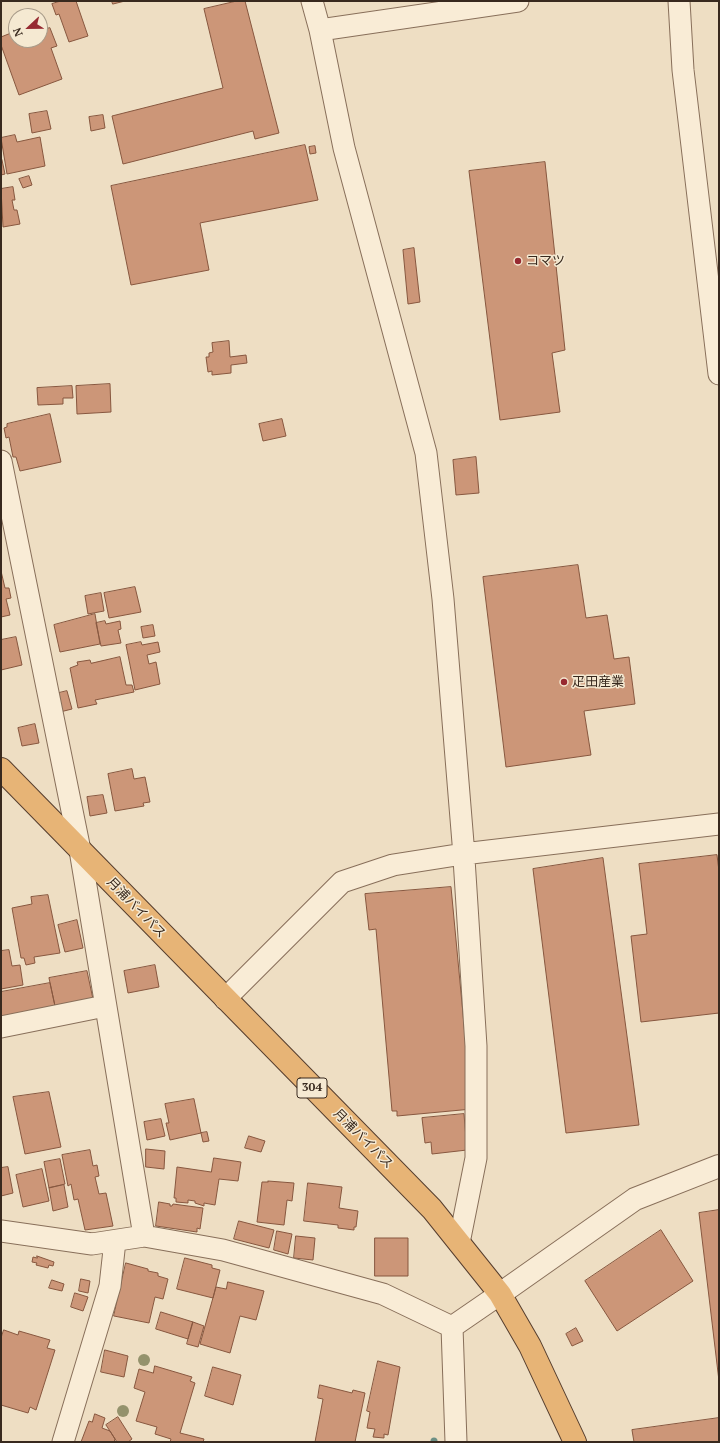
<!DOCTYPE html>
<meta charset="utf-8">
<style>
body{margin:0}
#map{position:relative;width:720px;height:1443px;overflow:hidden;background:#eedec3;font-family:"PT Serif",serif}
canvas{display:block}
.frame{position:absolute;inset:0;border:2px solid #38291e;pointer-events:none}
.north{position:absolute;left:8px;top:8px;width:40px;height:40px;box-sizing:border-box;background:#f5e9d2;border:1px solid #a99c8a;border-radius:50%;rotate:248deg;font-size:11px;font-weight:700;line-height:16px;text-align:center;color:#38291e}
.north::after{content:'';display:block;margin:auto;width:14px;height:18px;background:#972a31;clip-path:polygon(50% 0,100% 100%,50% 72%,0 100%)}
</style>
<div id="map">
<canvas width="720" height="1443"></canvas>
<div class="frame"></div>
<div class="north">N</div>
</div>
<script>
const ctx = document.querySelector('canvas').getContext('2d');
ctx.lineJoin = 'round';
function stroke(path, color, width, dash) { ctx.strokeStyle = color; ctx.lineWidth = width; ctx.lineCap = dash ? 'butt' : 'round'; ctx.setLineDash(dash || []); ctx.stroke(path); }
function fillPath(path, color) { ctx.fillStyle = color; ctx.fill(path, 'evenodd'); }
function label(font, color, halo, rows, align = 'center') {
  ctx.font = font + ' "PT Serif","Noto Sans JP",serif'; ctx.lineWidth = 3; ctx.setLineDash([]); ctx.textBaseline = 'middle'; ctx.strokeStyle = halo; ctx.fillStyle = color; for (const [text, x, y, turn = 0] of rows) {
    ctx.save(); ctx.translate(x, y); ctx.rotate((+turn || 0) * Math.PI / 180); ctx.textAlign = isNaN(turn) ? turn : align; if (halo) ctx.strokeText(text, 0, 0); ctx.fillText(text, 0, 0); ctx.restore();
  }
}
const stream = new Path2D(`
 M434,1442V1441`);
const building = new Path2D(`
 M61,1H76L88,36L69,42L59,14L56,15L52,4Z
 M112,1H125L113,4Z
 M237,1H245L279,133L255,139L253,131L123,164L112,116L223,88L204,9Z
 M50,28L57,46L51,48L62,79L19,95L1,45V37L16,31V40H40V31Z
 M47,111L51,129L32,133L29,114Z
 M103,115L105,128L91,131L89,117Z
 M15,135L17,142L40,137L45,166L7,174L1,138Z
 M305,145L318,200L200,223L209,270L131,285L111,186Z
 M315,146L316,153L310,154L309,147Z
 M2,160L5,174L1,175V161Z
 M545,162L565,350L552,353L560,412L500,420L469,171Z
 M29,176L32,185L23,188L19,179Z
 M13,187L15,200H12L14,210H17L20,224L3,227L1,189Z
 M414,248L420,302L408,304L403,250Z
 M229,341L230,357L246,355L247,363L231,365V373L212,375V371L208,372L206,357H209V353L213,352L212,343Z
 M110,384L111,412L77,414L76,386Z
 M72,386L73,398H63V404L38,405L37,388Z
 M50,414L61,462L20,471L16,457H13L9,437L6,438L4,428L7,427V424Z
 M282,419L286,436L263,441L259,424Z
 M476,457L479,493L456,495L453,460Z
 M578,565L586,618L607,615L614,659L629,657L635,704L584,711L591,755L506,767L483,577Z
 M1,571L5,588H9L11,598L6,599L10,615L1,617Z
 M135,587L141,612L109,618L104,593Z
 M101,593L104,611L88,614L85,596Z
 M95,614L100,644L60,652L54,625Z
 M105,621L106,624L120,621L121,629L118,630L121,643L101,646L96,623Z
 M153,625L155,636L143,638L141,627Z
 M16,637L22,665L1,670V640Z
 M141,642L142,645L158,642L160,652L147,655L149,664L156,662L160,684L135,690L126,645Z
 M120,657L126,685H132L134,692L95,700L97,704L78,708L70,668L78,665L77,662L90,660L91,663Z
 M67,691L72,709L60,712L55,694Z
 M35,724L39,743L22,746L18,728Z
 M132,769L134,779L145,777L150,802L143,803L144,806L115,811L108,774Z
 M103,795L107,813L90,816L87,797Z
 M717,855L719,871V1013L641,1022L631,936L647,934L639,864Z
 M603,858L639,1125L566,1133L533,869Z
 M451,887L472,1109L397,1116V1111H392L376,929L369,930L365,894Z
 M48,895L60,953L34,957L35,963L26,965L24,958H21L12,908L32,904L31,897Z
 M77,920L83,948L65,952L58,925Z
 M9,950L12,966L20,965L23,985L1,989V951Z
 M155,965L159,987L128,993L124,971Z
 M87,971L93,999L55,1006L49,978Z
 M50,983L55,1006L1,1017V992Z
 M49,1092L61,1147L25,1154L13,1097Z
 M194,1099L201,1133L170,1140L166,1123H169L165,1104Z
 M464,1114L467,1150L432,1154L431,1142L425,1143L422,1118Z
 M161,1119L165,1136L147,1140L144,1122Z
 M207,1132L209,1141L203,1142L201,1133Z
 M249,1136L265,1141L261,1152L245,1148Z
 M146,1149L165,1151L164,1169L146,1167Z
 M90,1150L93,1166L97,1165L99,1176L95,1177L99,1194L106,1193L113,1226L85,1230L78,1199L74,1200L71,1184L68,1186L62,1155Z
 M214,1158L241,1162L238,1181L219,1179L215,1205L204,1203V1206L195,1203V1201L188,1200V1203L176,1202V1198H174L177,1167L211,1172Z
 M60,1159L65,1184L49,1188L44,1162Z
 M8,1167L13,1193L1,1196V1168Z
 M42,1169L49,1201L23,1207L16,1175Z
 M268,1181L294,1183L292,1201L287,1200L284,1225L257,1222L262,1182H268Z
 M308,1183L342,1187L339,1208L358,1211L356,1227H354V1230L338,1228V1225L304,1221Z
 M64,1185L68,1207L53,1211L49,1188Z
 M159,1202L170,1204V1206H172L173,1204L203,1208L200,1229L197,1228V1232L156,1226Z
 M719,1210V1381L699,1213Z
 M239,1221L274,1230L269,1248L234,1239Z
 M661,1230L693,1281L617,1331L585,1281Z
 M277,1231L292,1234L288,1254L274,1250Z
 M296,1236L315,1238L313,1260L294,1258Z
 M375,1238H408V1276H375Z
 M37,1256L54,1262L53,1266L49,1265L48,1268L36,1265L37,1263L32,1262L33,1257L37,1258Z
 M185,1258L212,1265V1268L220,1270L213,1298L177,1289Z
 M126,1263L148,1269V1271L158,1273V1276L168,1279L163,1299L155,1297L149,1323L114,1316Z
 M81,1279L90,1281L88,1293L79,1291Z
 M52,1280L64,1284L62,1291L49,1288Z
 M228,1282L264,1291L256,1320L240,1316L230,1353L200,1344L216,1287L226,1289Z
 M75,1293L88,1297L83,1311L71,1307Z
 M161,1312L193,1322L188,1339L156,1329Z
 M193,1322L204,1326L198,1347L187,1344Z
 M576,1328L583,1341L572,1346L566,1334Z
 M4,1330L18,1335L19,1331L50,1340L47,1348L55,1350L36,1410L30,1407L28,1413L1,1405V1338Z
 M105,1350L128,1356L124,1377L101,1372Z
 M378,1361L400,1367L388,1435L384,1434V1438L373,1437L375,1429L367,1428L370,1412L367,1411Z
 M155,1366L192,1377L190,1381L195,1383L180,1433L204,1439L203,1442H170L171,1439L155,1434L157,1427L136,1421L145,1392L134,1388L139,1369L153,1373Z
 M213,1367L241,1375L233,1405L205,1396Z
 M320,1385L352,1393L353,1390L365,1393L355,1442H315L323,1399L318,1398Z
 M95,1414L105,1418L102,1428L110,1431L115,1439L114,1442H81L89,1421L92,1422Z
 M118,1417L132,1439L128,1442H117L106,1425Z
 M719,1418V1442H634L632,1430Z`);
const minor = new Path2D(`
 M312,1L320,30L344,148L426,453L443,599L463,843L476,1046V1158L459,1243
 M679,1L683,70L719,374
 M320,30L518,1
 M1,461L80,850L144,1236
 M225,999L342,882L393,865L463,854L719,824
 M1,1027L105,1006
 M1,1231L92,1244L144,1236L223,1250L383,1294L452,1327
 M452,1327L456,1442
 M452,1327L500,1294
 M63,1442L110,1286L115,1241`);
const tertiary = new Path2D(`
 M500,1294L635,1199L719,1166`);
const trunk = new Path2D(`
 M1,769L432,1209L500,1294L530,1346L575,1442`);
const trees = [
 [144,1360],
 [123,1411]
];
const markers = [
 [518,261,4,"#972a31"],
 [564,682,4,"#972a31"]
];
const shields = [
 [312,1088,30]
];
const shieldNames = [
 ["304",312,1088]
];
const poiNames = [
 ["コマツ",526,261],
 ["疋田産業",572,682]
];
const streetNames = [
 ["月浦バイパス",136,908,46],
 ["月浦バイパス",363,1139,45]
];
stroke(stream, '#6c8f84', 7);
fillPath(building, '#cc9678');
stroke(building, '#87573f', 1);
stroke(minor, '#886f5a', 23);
stroke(tertiary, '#886f5a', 24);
stroke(trunk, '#563e2e', 24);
stroke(minor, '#f9ecd6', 21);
stroke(tertiary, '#f9ecd6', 22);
stroke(trunk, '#e7b476', 22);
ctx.fillStyle = '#94926c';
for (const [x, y] of trees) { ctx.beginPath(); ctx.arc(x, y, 6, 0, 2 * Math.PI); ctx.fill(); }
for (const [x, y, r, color] of markers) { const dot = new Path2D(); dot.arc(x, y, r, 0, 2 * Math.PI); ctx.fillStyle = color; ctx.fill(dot); stroke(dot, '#f5e9d2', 1.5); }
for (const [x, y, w] of shields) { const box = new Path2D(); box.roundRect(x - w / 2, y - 10, w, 20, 3); ctx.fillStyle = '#f5e9d2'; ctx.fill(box); stroke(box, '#38291e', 1); }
label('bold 12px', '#38291e', null, shieldNames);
label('13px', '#38291e', '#f5e9d2', poiNames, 'left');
label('13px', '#38291e', '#f5e9d2', streetNames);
</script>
